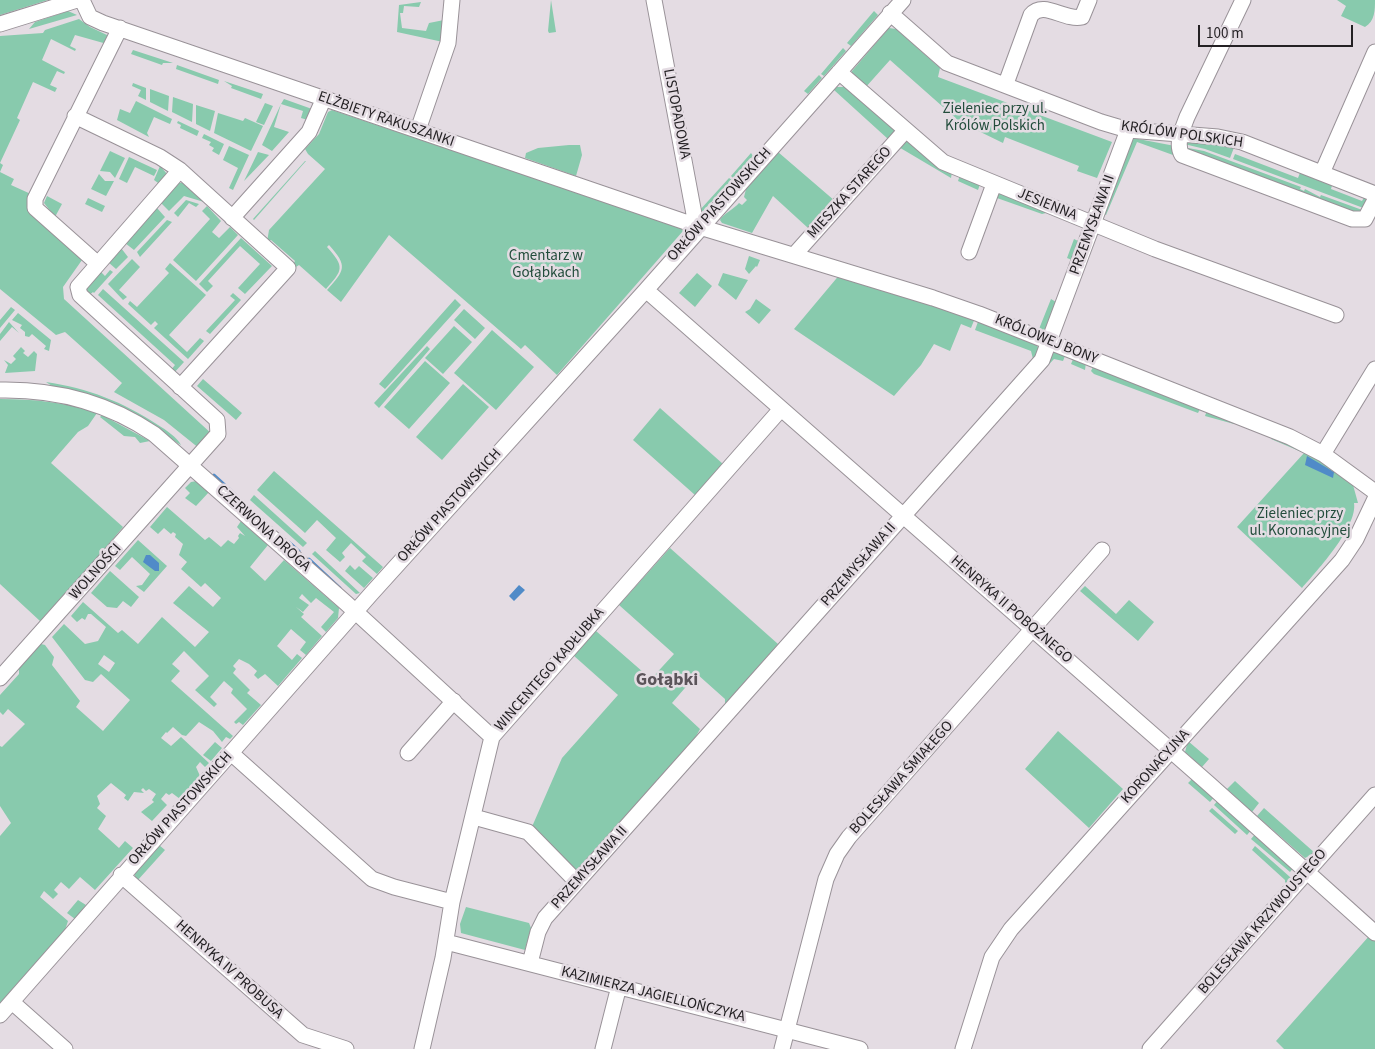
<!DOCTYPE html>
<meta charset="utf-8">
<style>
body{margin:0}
#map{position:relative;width:1375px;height:1049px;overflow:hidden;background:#e4dce3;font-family:"Source Sans 3",sans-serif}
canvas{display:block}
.scale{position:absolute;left:1198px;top:25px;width:155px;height:22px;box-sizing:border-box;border:2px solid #242124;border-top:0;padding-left:6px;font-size:15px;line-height:18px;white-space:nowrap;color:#242124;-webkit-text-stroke:4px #e4dce3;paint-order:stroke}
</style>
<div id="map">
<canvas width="1375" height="1049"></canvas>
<div class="scale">100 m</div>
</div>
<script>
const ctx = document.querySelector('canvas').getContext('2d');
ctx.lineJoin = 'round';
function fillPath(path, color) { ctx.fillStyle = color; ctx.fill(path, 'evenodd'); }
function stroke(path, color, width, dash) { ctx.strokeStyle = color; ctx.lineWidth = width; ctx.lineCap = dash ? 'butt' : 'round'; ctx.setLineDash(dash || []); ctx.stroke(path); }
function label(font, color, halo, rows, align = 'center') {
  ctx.font = font + ' "Source Sans 3",sans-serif'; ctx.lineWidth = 5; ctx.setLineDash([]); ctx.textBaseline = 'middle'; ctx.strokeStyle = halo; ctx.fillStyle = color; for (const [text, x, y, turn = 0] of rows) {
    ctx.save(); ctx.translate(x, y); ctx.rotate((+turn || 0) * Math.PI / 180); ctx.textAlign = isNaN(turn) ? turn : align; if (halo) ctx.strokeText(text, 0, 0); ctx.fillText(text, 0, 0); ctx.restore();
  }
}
const green = new Path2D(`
 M0,0H48L0,15Z
 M551,0L556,32L549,33L548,31Z
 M1337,0H1375C1375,10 1375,21 1365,27L1341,16L1346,6Z
 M421,2L419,7L404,6L403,13H400L402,28L426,31L429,23L444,20L443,42L397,32L399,5Z
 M68,11L77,15L29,29L35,22Z
 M874,11L878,15L851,46L847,43Z
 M79,19L90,27L107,35V44L75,35L70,46L76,49L75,51L51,39L42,60L65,72L64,74L57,71L50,85L57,88L55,92L33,82L17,118L20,120L0,163V36L43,33L45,30Z
 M889,28L896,29L940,68L938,77L1112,142L1097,178L1077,171L1079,166L1005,137L1003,143L960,122L890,60L865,88L852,74V71Z
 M843,48L846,51L824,76L821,74Z
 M133,50L173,63H163L162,65L131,54Z
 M177,65L219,80L218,84L176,69Z
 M819,75L822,78L808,94L804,91Z
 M224,81L263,94L261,99L231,88L232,86Z
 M133,83L146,88V100L138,96L141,90L132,86Z
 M837,87H848L896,129V132L873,159L871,157L888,139L834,90Z
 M150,89L169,96L168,111L150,102Z
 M173,97L193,104L192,122L172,112Z
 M284,99L312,109L308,120L301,118L303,111L281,104L274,127L289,132L272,151L262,145L281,104Z
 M136,101L172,119L170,124L154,117L147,133L149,137L117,120L120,109L130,113Z
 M265,103L273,106L264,125L256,122Z
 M196,105L215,111L210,131L196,124Z
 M332,110L683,228V231L557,375L525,345L521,349L389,235L341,302L327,290C345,270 348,266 329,245L327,247C345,267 343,270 326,289L299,265L296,267L293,264L295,261L271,240L267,242L269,230L325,169L308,154L305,149L319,134L328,112Z
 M218,113L243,121L245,118L263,126L251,151L214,133Z
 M178,121L199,131L197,136L180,128L181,125L177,123Z
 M204,134L224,144L219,155L212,151L214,148L209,145L211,142L202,138Z
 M1133,138L1175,146L1173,155L1137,142L1106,215L1102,214L1130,141Z
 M905,139L952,172L951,178L897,146Z
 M1186,141L1235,145L1230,158L1205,149L1184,144Z
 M569,145H580L582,155L576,176L525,158L526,153L538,148Z
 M229,146L249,155L233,190L229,188L238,168L223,160Z
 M1183,147L1204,151L1301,187L1300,189L1304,191L1305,189L1320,197L1321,195L1365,211L1361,215L1187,151Z
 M110,151L125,158L115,178L110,172L100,171Z
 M258,152L269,155L244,181Z
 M778,152L835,201L812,228H808L773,196L752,233L722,223L720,220C723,214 734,209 739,203L742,205L747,200L744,197L746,189Z
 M751,153L753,156L734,179L731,176Z
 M1235,154L1298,178L1301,170L1333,182L1331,189L1362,201L1366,194L1368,196L1366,209L1233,159Z
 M129,157L157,170L154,176L135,167L127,183L119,179Z
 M305,161H306L254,220L253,219Z
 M0,163L3,165L0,172L14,179L11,185L33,195V214L82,260L63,287L64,299L213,435L200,449L164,420L114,392L122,383L65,332L56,335L0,289Z
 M160,166L168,175L161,185L154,180Z
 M99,174L105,181H114L106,196L91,189Z
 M960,175L980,184L978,190L958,181Z
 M729,178L732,180L703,211H699Z
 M179,183H184L204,202L184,196L169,211L161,203Z
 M999,193L1047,210L1046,213L1042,214L997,198Z
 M47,196L62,204L55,217L44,203Z
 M88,198L105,206L102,212L85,204Z
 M186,200L199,204L196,207L189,203L178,217L174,213Z
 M207,206L221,221L212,232L219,238L230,227L238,235L196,281L173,260L210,219L202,211Z
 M157,208L165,217L134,250L125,243Z
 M167,220L172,222L140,257L137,252Z
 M241,238L272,266L245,294L238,288L260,264L240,246L208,281L213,286L207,292L199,284Z
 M1074,239L1078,241L1072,260L1067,258Z
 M121,248L128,257L116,269L108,262Z
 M749,256L760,260L757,267L756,266L749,274L745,269Z
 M132,259L140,267L119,290L127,297L123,300L108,284Z
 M170,263L206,295L169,335L187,352L200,338L204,341L188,359L154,328L158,324L155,321L151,325L128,304L130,301L137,307L169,273L165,269Z
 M110,270L113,272L94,293L93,292L88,296L85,289L100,271L105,276Z
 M697,273L712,286L695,307L679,293Z
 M723,273L748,280L736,300L718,285Z
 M841,273L975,318L971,328L961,324L950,351L934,344L921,365L894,396L794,329Z
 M103,289L184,362L173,374L170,371L175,365L98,295Z
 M233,293L241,300L210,334L206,331L235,300L230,296Z
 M455,299L461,305L385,389L379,384Z
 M756,299L771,310L759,324L745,312L750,309Z
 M1051,299L1056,302L1045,332L1039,329Z
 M11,307L15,310L0,328V320Z
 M464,309L485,328L475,339L454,320Z
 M18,313L51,340L49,351L44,349L46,346L32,334L29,337L25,336V332L20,328L22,325L12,320Z
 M979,319L1037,345L1039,350L1033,359L1031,351L975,330Z
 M9,322L19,333L12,327L0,341V334Z
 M454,326L472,342L443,374L425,358Z
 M492,330L534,367L496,410L454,373Z
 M427,346L430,349L379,408L374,403Z
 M21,347L25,351L23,353L28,357L34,351L37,354L35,371L5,373L8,365L4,360L11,364L16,359L13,356Z
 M1055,351L1065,356L1063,361L1054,359L1018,398Z
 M1074,357L1086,362L1085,370L1071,364Z
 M425,361L450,383L409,429L384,407Z
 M1093,367L1200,409L1198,413L1094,374L1091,371Z
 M203,379L242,413L236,420L197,386Z
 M46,382C88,388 123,402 158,425C166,430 177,437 181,445L103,399L52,386Z
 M463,384L489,407L442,460L416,437Z
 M0,399C34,399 65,402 97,413L88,426L78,432L51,463L123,527L56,607L52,608L40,621L0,584Z
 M660,408L723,464L695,495L633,440Z
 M1207,410L1235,421L1234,424L1205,416Z
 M102,415L150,441L140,443L135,437L124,436L100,417Z
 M1273,436L1305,450L1355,483L1353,485L1358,503H1354C1358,526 1317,571 1302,588L1237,527L1304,453L1271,439Z
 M274,471L383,567L377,574L362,561L366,557L351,543L342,553L345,557L340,562L326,550L336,538L317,520L305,533L257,490Z
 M197,481L209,492L196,506L185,498L190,493L185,488L191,482Z
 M254,495L307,543L303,547L250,500Z
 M167,507L205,540L209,537L221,547L228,540L234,544L239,538L238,536L240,533L245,536L237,527L241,521L268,545L250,567L265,581L284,560L339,608L338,618L326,632L321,627L334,612L316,598L311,603L302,594L299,598L309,605L303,612L296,607L304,614L301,617L322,636L306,655L300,650L306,642L291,629L277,646L292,660L297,654L302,658L278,686L265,674L258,679L254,675L257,671L249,664L239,659L233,666L236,669L233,673L250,690L247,693L261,705L243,725L239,722L236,724L234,722L247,709L231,693L233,689L224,681L210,697L217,704L214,707L195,690L209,676L184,651L172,664L180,671L171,681L233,736L230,739L226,737L222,742L213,731L199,722L186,736L182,735L173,727L167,733L166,732L161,738L171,746L181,737L209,763L205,767L200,762L196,767L200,776L180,799L172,793L169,795L166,793L161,799L167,805L152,821L141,812L154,802L152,800L156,794L149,789L146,791L143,788L141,790L144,793L134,792L128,801L124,798L126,795L111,783L97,796L100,804L97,808L106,816L98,829L119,848L125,841L133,848L95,890L80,877L69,889L61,882L54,890L58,894L53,899L44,891L40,897L68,921L65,930L0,1003V836L11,823L0,806V746L2,747L25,724L8,709L3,715L0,712V695L19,674V666L41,644L45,645L54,657L52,665L80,701L76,707L103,731L130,700L101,674L93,682L85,680L52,637L64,624L85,644L98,641L106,627L91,614H88L85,620L82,618L77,622L71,616L83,602L118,633L122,630L138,644L162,617L195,647L209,632L173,603L189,586L213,607L221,598L205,583L201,587L181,569L187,562L179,555L183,544L175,537L176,534L173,532L171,534L164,528L158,534L150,527ZM104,655L115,663L109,672L98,664Z
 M138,540L167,566L144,592L136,586L142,585L150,574L132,557L120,570L115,566Z
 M670,548L778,644L725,705V699L697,674L672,703L700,729L694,740L574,873L531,829L562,758L618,695L573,655L596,631L651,679L674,654L619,605Z
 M315,551L360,593L356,594L312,554Z
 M350,565L355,570L359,566L373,578L364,588L345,571Z
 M110,571L139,597L131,607L123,601L117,608L107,607L91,593Z
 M1085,586L1116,614L1129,600L1154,622L1138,641L1080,591Z
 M1058,731L1123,789L1089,828L1025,769Z
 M1188,741L1209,759L1202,767L1185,752Z
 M215,742L222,748L211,761L203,755Z
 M1194,777L1216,795L1210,802L1188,783Z
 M1235,781L1259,803L1252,812L1227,789Z
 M1219,799L1253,828L1247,835L1214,805Z
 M1212,808L1238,831L1235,834L1209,811Z
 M1264,808L1315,853L1305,858L1257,816Z
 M1257,832L1295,866L1290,872L1251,839Z
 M159,845L165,850L137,881L135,879V872Z
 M1255,846L1290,877L1291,879L1285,886V880L1252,850Z
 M78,900L86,905L75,919L67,913Z
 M466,907L529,923L531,928L525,950L461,933L460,924Z
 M1370,935L1375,939V1049H1284L1276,1041Z`);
const water = new Path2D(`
 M1307,456L1334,472L1333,478L1305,465Z
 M146,555H150L159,563V571H155L143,562Z
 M519,585L525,590L514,601L509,596Z`);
const stream = new Path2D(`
 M214,475L236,495
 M289,542L299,551
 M309,559L340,588`);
const minor = new Path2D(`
 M82,0L90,17L103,23L700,227L933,298L979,314L1290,437L1323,454L1375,492
 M654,0L694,214L700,227
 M1243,0L1187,117C1183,128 1175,144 1182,155L1352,219H1365L1375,200
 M890,13L947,63L1101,122L1128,130L1218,137L1242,142L1375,194
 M0,24L77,0
 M839,72L943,162L1155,249L1336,315
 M1008,78L1031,15C1044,0 1064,21 1082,17L1089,0
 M75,116L160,157L180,170
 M418,130L448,43L452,0
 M1322,173L1375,52
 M232,218L309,132L324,98
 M969,252L994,184
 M795,254L905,131
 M98,264L35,208V199L120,28
 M646,290L1209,784L1375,933
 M0,390C56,389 107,402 154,434L346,603L492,737
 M1323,454L1375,369
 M0,678L218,434L217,420L80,295L78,287L180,170L288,268L180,387
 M231,753L372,879L394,887L452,902
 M408,753L454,701
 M474,817L528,832L577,882
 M121,875L303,1035L346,1049
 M446,942L860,1049
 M530,963L538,932L545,918L1042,360L1128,130
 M12,1002L65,1049
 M0,1015L371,594L646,290L903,0
 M422,1049L443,958L452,902L492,737L781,409
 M603,1049L619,986
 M782,1049L826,879L837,854L849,837L1102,550
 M963,1049L992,957L1011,929L1342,560L1356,539L1375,499
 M1150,1049L1375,795`);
const parkNames = [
 ["Zieleniec przy ul.",995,110],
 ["Królów Polskich",995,127],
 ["Cmentarz w",546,257],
 ["Gołąbkach",546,274],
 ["Zieleniec przy",1300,515],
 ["ul. Koronacyjnej",1300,532]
];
const streetNames = [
 ["LISTOPADOWA",676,114,79],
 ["ELŻBIETY RAKUSZANKI",386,120,19],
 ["KRÓLÓW POLSKICH",1182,135,8],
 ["MIESZKA STAREGO",850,193,-48],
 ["ORŁÓW PIASTOWSKICH",720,205,-48],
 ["JESIENNA",1047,205,22],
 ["PRZEMYSŁAWA II",1093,225,-70],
 ["KRÓLOWEJ BONY",1046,340,22],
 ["ORŁÓW PIASTOWSKICH",450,506,-48],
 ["CZERWONA DROGA",263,529,42],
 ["PRZEMYSŁAWA II",859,565,-49],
 ["WOLNOŚCI",96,572,-48],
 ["HENRYKA II POBOŻNEGO",1011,610,41],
 ["WINCENTEGO KADŁUBKA",550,670,-49],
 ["KORONACYJNA",1156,767,-48],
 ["BOLESŁAWA ŚMIAŁEGO",902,778,-48],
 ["ORŁÓW PIASTOWSKICH",181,809,-48],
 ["PRZEMYSŁAWA II",590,868,-48],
 ["BOLESŁAWA KRZYWOUSTEGO",1263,922,-49],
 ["HENRYKA IV PROBUSA",229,970,42],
 ["KAZIMIERZA JAGIELLOŃCZYKA",653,995,14]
];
const quarterNames = [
 ["Gołąbki",667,681]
];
fillPath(green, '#88caad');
fillPath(water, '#508bc8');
stroke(stream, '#508bc8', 3);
stroke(minor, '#999298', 17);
stroke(minor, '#fff', 15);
label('15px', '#234d3c', '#e4dce3', parkNames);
label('15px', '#242124', '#e4dce3', streetNames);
label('bold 18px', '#5b545a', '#e4dce3', quarterNames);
</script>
